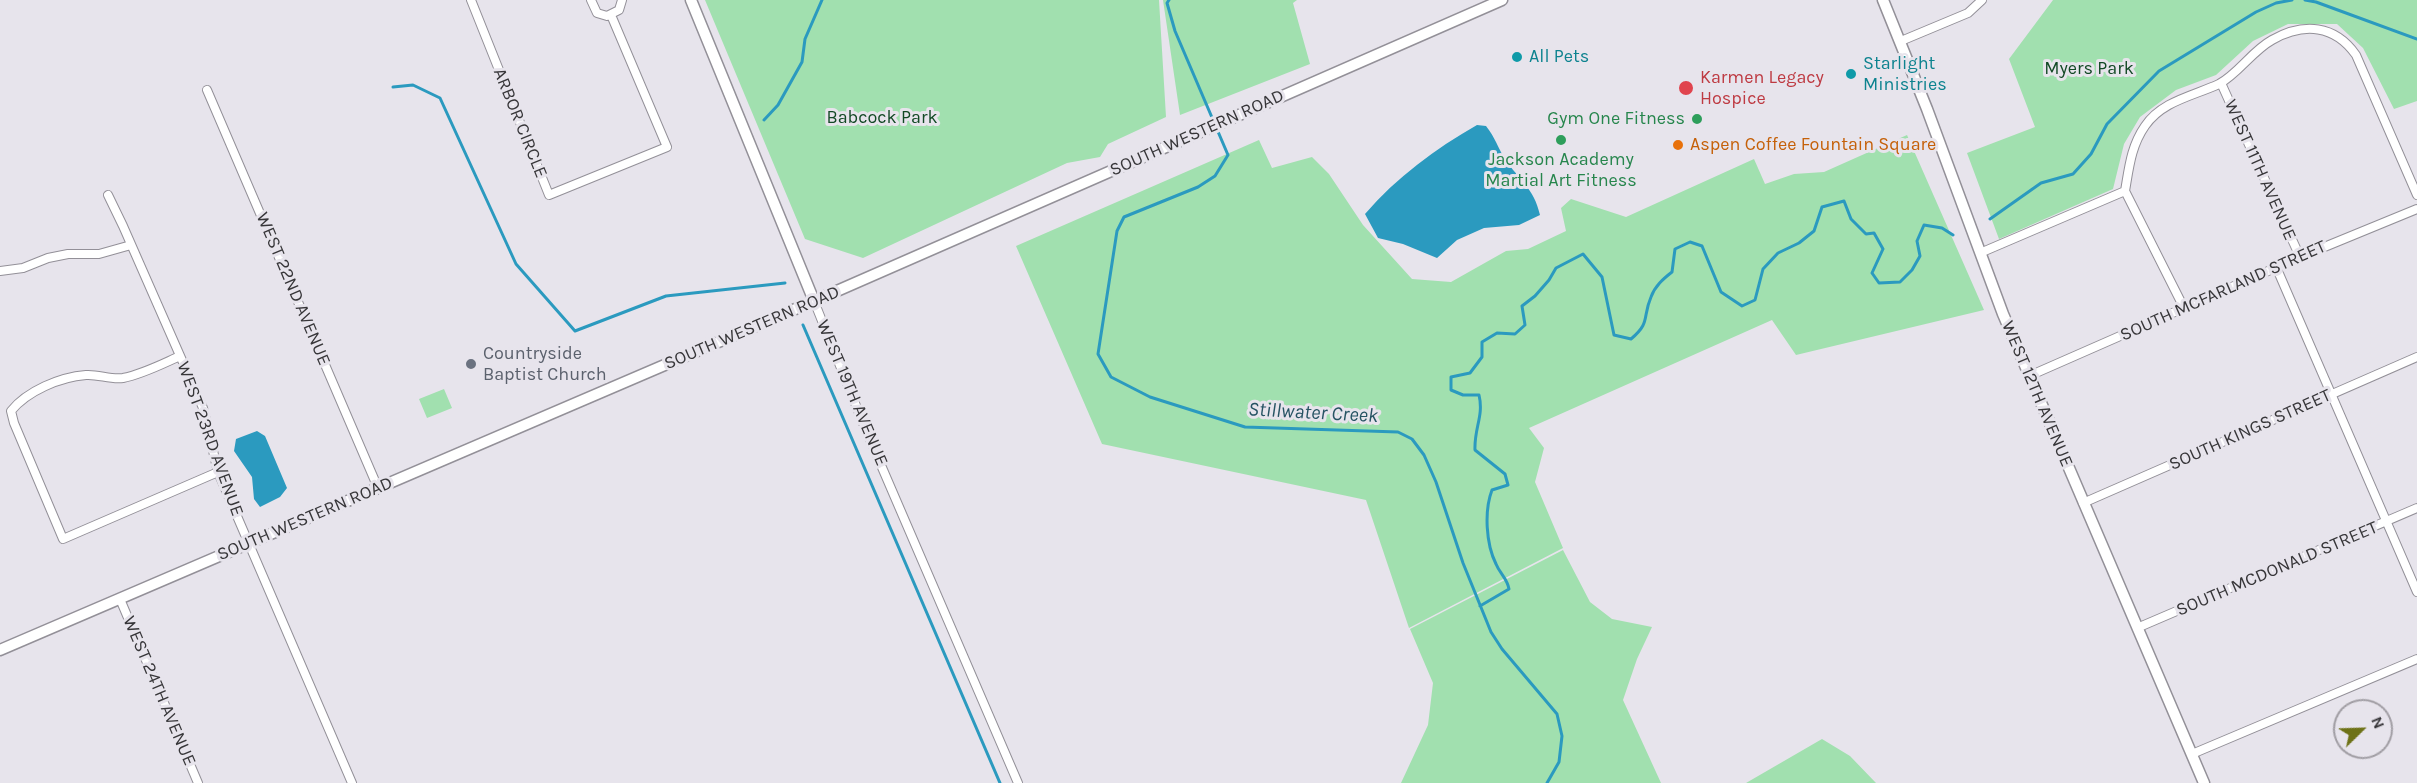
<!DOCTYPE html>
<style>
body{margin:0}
#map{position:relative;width:2417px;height:783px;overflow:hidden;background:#e7e4ec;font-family:Karla,sans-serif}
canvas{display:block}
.north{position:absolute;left:2333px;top:699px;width:60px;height:60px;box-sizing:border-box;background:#e7e4ec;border:2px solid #a19ea4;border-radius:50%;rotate:67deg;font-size:16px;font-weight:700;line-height:24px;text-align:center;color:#373639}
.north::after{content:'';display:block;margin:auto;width:21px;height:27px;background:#6e7217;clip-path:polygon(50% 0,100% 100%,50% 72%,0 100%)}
</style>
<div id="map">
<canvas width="2417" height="783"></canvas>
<div class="north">N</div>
</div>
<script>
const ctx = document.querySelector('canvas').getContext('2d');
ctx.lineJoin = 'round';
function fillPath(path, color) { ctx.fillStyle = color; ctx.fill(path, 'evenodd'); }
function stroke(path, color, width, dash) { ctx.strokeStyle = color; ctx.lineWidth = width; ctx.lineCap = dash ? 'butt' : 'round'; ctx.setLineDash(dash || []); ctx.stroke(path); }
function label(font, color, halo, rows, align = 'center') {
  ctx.font = font + ' Karla,sans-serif'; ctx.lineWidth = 6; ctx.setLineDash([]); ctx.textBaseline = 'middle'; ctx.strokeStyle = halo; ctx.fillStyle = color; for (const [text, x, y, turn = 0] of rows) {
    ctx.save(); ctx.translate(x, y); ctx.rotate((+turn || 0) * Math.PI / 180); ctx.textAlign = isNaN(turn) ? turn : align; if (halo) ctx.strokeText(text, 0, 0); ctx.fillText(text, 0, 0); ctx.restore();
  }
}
const green = new Path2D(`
 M705,0H1159L1166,117L1108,144L1100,157L1067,163L863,258L805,239Z
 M1163,0H1297L1293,3L1310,64L1180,115Z
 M2053,0H2417V101L2394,109L2363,48L2337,24H2288L2253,41L2216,75L2176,90L2140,117L2124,144L2113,189L1999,239L1967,153L2035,127L2009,59Z
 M1907,135L1984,310L1796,355L1772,320L1529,428L1544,448L1535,482L1563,548L1409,628L1366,500L1102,444L1016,246L1259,140L1272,168L1312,157L1329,174L1363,225L1412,279L1451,282L1506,251L1528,249L1566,231L1561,208L1571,199L1626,217L1754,159L1765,184L1794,174L1824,172Z
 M444,389L452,408L427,418L419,399Z
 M1563,550L1590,602L1612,619L1652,627L1637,659L1623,700L1661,783H1401L1428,725L1433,683L1410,629Z
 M1822,739L1850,756L1876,783H1746Z`);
const water = new Path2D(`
 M1477,125L1486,126C1495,137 1498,148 1505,159C1519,180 1534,188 1540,215L1519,225L1484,228L1457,240L1437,258L1403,244L1378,238L1365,214C1397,177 1435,149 1477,125Z
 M257,431L265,436L287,488L280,497L260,507L254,499L252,477L234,451L236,439Z`);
const stream = new Path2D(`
 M1169,0L1167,3L1175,31L1228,155L1215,176L1198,187L1124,217L1117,231L1098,354L1111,377L1150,397L1245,427L1398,432L1412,439L1424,455L1436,482L1463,563L1491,632L1502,649L1557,714L1562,736L1559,762L1547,783
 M2305,0L2316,2L2417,39
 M393,87L413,85L440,98L516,264L575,331L666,296L785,283
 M764,120L778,105L802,62L805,39L822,0
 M1990,219L2041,183L2073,174L2091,154L2107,124L2159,71L2256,12L2276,3L2292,0
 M803,325L1000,783
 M1480,606L1509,589C1507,578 1500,574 1496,564C1486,544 1484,511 1492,490L1508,485L1505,474L1475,450C1474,428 1484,416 1479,395H1463L1451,390V377L1470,373L1482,357V342L1497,333L1515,334L1525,325L1522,306L1535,296L1549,280L1556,268L1583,254L1602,277L1614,335L1631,339C1651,322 1642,318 1651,297C1655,286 1663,279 1672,272L1675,249L1690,242L1702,246L1721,292L1742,306L1755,300L1763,269L1778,253L1799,243L1814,231L1822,207L1844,201L1851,219L1866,234L1874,233L1883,249L1872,273L1879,283L1900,282L1912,270L1920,256L1917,241L1924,225L1942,228L1953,235`);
const minor = new Path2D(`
 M471,0L549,195L667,147L611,15
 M591,0L597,13L607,16L619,10L622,0
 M1901,41L1968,13L1982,0
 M2221,83L2300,257
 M207,90L378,488
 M2125,191L2184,308
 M108,195L123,226L203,408L218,472L352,783
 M1980,253L2125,191C2129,168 2131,146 2145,126C2162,101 2193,96 2219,84C2239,73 2252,51 2272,40C2304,22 2335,25 2356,55L2417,195
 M2277,269L2417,592
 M0,271L23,268L48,258L68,254H99L131,245
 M814,301L865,428L1018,783
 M180,356C162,364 143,374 123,378C111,380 98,374 86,375C60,377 27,391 11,411L14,423L63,539L218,472
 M2029,376L2300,257L2417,209
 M2083,503L2417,357
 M120,599L198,783
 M2137,628L2417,508
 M2192,754L2417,659`);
const tertiary = new Path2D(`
 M0,650L814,301L691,0`);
const secondary = new Path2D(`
 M1883,0L1927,109L2003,314L2204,783
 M814,301L1502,0`);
const markers = [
 [1517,57,6,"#0f9aa8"],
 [1851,74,6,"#0f9aa8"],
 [1686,88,8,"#e0444e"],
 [1697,119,6,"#2e9e5b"],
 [1561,140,6,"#2e9e5b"],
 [1678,145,6,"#e8710a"],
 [471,364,6,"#6b7280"]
];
const cultureNames = [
 ["All Pets",1529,57],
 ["Starlight",1863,64],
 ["Ministries",1863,85]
];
const parkNames = [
 ["Myers Park",2089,69],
 ["Babcock Park",882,118]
];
const healthNames = [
 ["Karmen Legacy",1700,78],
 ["Hospice",1700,99]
];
const leisureNames = [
 ["Gym One Fitness",1685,119],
 ["Jackson Academy",1561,160,"center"],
 ["Martial Art Fitness",1561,181,"center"]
];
const streetNames = [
 ["ARBOR CIRCLE",520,123,68],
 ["SOUTH WESTERN ROAD",1197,133,-24],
 ["WEST 11TH AVENUE",2260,170,66],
 ["WEST 22ND AVENUE",293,289,67],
 ["SOUTH MCFARLAND STREET",2223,291,-24],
 ["SOUTH WESTERN ROAD",752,328,-23],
 ["WEST 19TH AVENUE",852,393,67],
 ["WEST 12TH AVENUE",2037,394,67],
 ["SOUTH KINGS STREET",2250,430,-24],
 ["WEST 23RD AVENUE",210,439,70],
 ["SOUTH WESTERN ROAD",305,519,-23],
 ["SOUTH MCDONALD STREET",2277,569,-23],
 ["WEST 24TH AVENUE",159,691,67]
];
const foodNames = [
 ["Aspen Coffee Fountain Square",1690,145]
];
const worshipNames = [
 ["Countryside",483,354],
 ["Baptist Church",483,375]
];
const waterNames = [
 ["Stillwater Creek",1313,413,3]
];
fillPath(green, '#a1e0af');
fillPath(water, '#2b9abf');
stroke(stream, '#2b9abf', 3);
stroke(minor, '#939098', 10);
stroke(tertiary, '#939098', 13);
stroke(secondary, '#939098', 13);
stroke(minor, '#fff', 8);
stroke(tertiary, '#fff', 10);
stroke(secondary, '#fff', 10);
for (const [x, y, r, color] of markers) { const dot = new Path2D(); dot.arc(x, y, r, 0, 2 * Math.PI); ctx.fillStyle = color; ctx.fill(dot); stroke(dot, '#e7e4ec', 2); }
label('18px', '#0d838f', '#e7e4ec', cultureNames, 'left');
label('18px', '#124925', '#e7e4ec', parkNames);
label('18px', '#be3a42', '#e7e4ec', healthNames, 'left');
label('18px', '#27864d', '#e7e4ec', leisureNames, 'right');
label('18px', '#373639', '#e7e4ec', streetNames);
label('18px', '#c56008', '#e7e4ec', foodNames, 'left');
label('18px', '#5b616d', '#e7e4ec', worshipNames, 'left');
label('italic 20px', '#265363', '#e7e4ec', waterNames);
</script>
